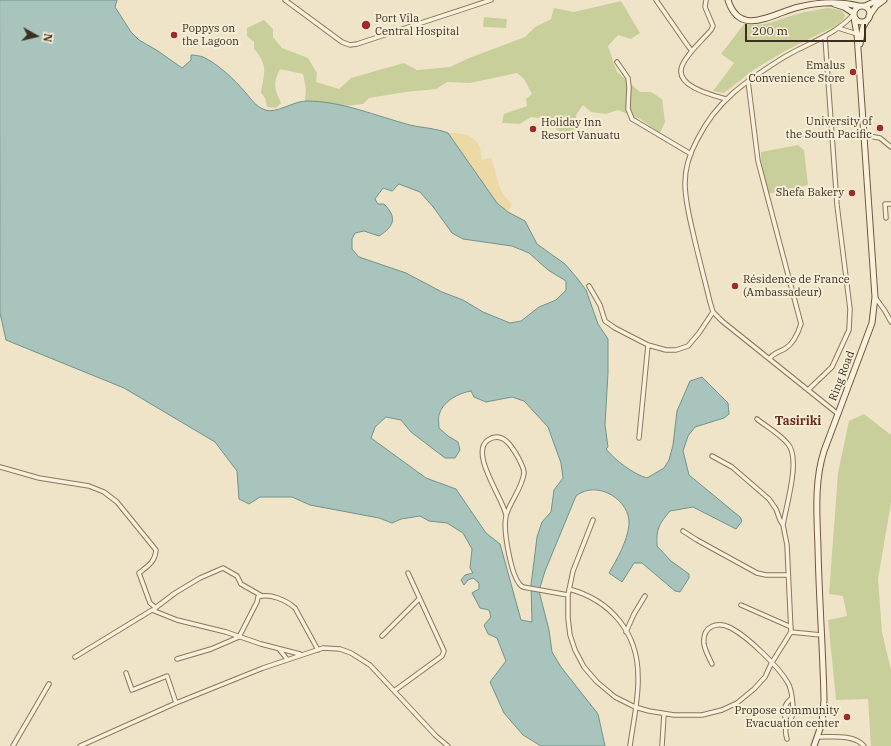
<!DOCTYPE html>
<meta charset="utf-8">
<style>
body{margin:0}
#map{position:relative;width:891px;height:746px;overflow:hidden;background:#f0e4c8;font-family:"IBM Plex Serif",serif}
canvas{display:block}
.north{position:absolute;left:16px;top:16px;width:40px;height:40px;-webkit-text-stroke:3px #f7eed8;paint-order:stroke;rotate:98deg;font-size:11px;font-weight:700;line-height:16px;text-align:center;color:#3d2e20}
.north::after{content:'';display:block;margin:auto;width:14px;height:18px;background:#3d2e20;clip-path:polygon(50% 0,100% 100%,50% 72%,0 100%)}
.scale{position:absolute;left:745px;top:24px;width:121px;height:18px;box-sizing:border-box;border:2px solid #3d2e20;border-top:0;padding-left:5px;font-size:12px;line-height:14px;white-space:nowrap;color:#3d2e20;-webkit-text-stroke:3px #f7eed8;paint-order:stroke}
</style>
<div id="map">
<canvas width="891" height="746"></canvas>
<div class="north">N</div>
<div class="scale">200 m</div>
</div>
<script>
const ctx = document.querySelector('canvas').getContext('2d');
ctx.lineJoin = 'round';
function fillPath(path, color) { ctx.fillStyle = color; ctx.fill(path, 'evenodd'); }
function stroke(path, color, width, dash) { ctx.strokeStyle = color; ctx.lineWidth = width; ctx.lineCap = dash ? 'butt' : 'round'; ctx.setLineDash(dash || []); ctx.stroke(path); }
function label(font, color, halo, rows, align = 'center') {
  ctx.font = font + ' "IBM Plex Serif",serif'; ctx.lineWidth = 4; ctx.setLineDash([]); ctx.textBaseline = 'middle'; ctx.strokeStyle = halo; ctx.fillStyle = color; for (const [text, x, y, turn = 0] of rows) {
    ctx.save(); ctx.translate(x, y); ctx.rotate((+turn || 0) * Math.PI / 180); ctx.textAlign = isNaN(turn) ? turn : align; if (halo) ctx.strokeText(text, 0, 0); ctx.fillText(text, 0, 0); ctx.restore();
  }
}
const green = new Path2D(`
 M621,1L640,33L631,39L618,35L608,46L617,72L640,92H651L662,99L665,122L660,133L640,119L618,110L606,114L591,112L583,105L576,115L577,127L573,135L561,133L545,119L531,117L520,124L502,123L504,114L527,106L526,99L532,94L524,79L517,73L470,83L447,82L436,89L406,92L369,98L363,104L343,106L305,101L306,88L303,74L280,69C273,83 274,88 281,103L276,108L267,107L265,98L261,93C264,73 269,66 254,49V42L247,36V28L264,20L273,29V37L282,48L308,58L317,73L316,82L339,89L351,78L404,63L417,70L450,67L469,58L525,37L535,27L551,19L554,8L574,12Z
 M828,8L841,10L845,15L844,19L837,25L785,51L755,69L724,93L713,91L734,63L721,54L744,24C767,27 776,20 797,14C807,11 818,10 828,8Z
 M484,17L507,19L506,28L483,27Z
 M798,145L804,150L808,185L767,194L761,161V152Z
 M864,414L891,435V503L878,579L882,632L891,670V746H871L868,699L836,700L828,620L847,616L843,596L829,594L838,473L849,421Z`);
const sand = new Path2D(`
 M448,133C458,133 472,133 478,144C481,147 481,155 482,160L491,158C499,177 495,188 512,204L508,212L497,203Z`);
const water = new Path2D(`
 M0,0H117L115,7L131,32L139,40L158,51L182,68L191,60V55C195,55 200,56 203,57C217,63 236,81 245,92C253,101 254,105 265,110C276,114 294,101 306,101C342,101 376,116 410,125C423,128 435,128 448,133L497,203L508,212L525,221L537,244L565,264L577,278L586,290L598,324L608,339V373L605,425L608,447L606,449C615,460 633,474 647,478L664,468L669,460L673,445L677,411L690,381L702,377L728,403L729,414L724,418L695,427L688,436L683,451L689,475L740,517L742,521L736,529L693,507L670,511C659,524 656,529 657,546L671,561L689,574V578L680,592L675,591L642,563H634L622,582L609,573C618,557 627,542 629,525C631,500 597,479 576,496L545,571L539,591L549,630L552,652L561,667L598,714L605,746H541L523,735L504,713L490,682L506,661L497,638L488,634L484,625L491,617L489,610L480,608L472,593L479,589V583L473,578L468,580L464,585L461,580L465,575L473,573L470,568L472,549L463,533L447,523L429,521L420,516L401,519L392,523L379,518L310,505L292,497H260L249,504L239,499L237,471L215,442L124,388L6,340L0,313ZM399,184L420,192L434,208L452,233L463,239L512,246L529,253L548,270L566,281V290L556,300L539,307L521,321L510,323L483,312L463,300L442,292L406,273L359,257L352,249V239L355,233L364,231L379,236C395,226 397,217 384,204H378L375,199L383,188L392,191ZM471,391L474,397L486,402L512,397L524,401L548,427L561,463L563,478L554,490L551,512L542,522L537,537L531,585L532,622L521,620L500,544L486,533L456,489L426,478L371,438L375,427L386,417L401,420L411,432L445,458H455L460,450L458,442L448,436L439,428C439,424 438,418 439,415C442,402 458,393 471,391Z`);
const street = new Path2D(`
 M285,0L342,42L350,45L357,44L491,0
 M656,0L688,46L692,51
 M706,0L705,7L713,26L711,30C702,41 687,53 682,66C674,86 712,95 726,99
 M838,28L857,34
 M617,62L628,78L629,87L628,109L632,119L691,154
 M748,81L758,161L801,324C798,333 794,343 786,348C780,352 775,352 770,358
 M863,135L880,138L891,147
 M886,218L885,204H891
 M589,286L600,305L605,321L615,328L648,345L666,350H676L688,346L699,333L713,312
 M875,297L885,311L891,322
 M808,390L832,367L849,330L850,309L837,205L825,37
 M838,414L722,321L713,312L710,302C705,281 699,259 694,237C690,219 685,202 685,183C685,168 690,153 697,140C717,100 745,82 781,59C805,44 834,36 853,15
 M757,419C767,427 780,434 788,444C801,459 786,506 783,525
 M639,438L648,345
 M0,467L39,478L89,486L104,492L117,502L156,550C155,562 148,566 139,573L150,603L156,608
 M506,515C503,498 469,453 488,440C503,430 513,448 519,459C521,464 524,468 524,473C522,489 510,501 506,516C503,529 511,581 523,587L568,595
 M593,520L573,571L568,595V618L570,635L575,650L584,667L597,682L615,697L635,707L649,711L674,715H702L722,710L737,703L754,689L765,677L771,664L791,632L787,545L783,525L780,520L776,509L769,499L732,467L712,456
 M683,531L697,540L757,573L766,575H788
 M569,589C610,600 638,632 638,676C639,698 633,723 630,746
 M741,605L791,627
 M154,609L175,593L200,578L223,568L237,576L241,584L262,596
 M626,632L634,614L645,596
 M791,632L821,635
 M382,636L419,599
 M279,649L287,659
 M75,657L152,610L177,620L226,632L261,644L300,654
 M177,659L211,649L239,637L257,602L258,597C270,593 286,600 295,608L318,650
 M712,664C709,657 705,651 704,644C702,626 717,621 731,628C748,637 779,667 788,683C792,690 795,712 791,719C786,727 784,729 787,739
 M126,673L132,690L167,676L176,703
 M394,691L442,656L444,651L408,573
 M788,721C781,714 784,704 792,698
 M818,737C832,737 854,734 864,746
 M13,746L49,684
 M80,746L176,703L263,668L323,648L340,649L351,653L370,665L436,736L448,746
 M662,746L664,714`);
const secondary = new Path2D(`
 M728,0C740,39 775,12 799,7C819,2 838,1 859,6
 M834,4L844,7L853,13
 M854 14a8 8 0 1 1 16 0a8 8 0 1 1-16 0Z
 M865,6L878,0
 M869,16L876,6L884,0
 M860,44L863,27L867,20
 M814,746L822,723L824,700C823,649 819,599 818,548C817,516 814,482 824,451L872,323L875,297L857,34L854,18`);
const markers = [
 [366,25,5,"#9e2a2b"],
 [174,35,4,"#9e2a2b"],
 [853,72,4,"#9e2a2b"],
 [880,128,4,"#9e2a2b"],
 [533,129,4,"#9e2a2b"],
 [852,193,4,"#9e2a2b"],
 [735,286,4,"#9e2a2b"],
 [847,717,4,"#9e2a2b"]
];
const poiNames = [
 ["Port Vila",375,19],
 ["Central Hospital",375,32],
 ["Poppys on",182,29],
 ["the Lagoon",182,42],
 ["Emalus",845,66,"right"],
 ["Convenience Store",845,79,"right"],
 ["University of",872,122,"right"],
 ["the South Pacific",872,135,"right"],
 ["Holiday Inn",541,123],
 ["Resort Vanuatu",541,136],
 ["Shefa Bakery",844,193,"right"],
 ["Résidence de France",743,280],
 ["(Ambassadeur)",743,293],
 ["Propose community",839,711,"right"],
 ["Evacuation center",839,724,"right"]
];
const streetNames = [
 ["Ring Road",842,376,-69]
];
const neighbourhoodNames = [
 ["Tasiriki",798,422]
];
fillPath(green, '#c9cf9b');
fillPath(sand, '#ecd9a5');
fillPath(water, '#a9c4bc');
stroke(water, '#6f938a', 1);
stroke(street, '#8d765c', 5.5);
stroke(secondary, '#6f573f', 7);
stroke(street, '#faf1dc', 3.5);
stroke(secondary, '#faf1dc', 5);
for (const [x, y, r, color] of markers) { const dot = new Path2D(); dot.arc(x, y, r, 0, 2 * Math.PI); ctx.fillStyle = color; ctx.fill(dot); stroke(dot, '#f7eed8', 1.5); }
label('11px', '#3d2e20', '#f7eed8', poiNames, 'left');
label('11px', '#3d2e20', '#f7eed8', streetNames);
label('bold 12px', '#6b2e1e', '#f7eed8', neighbourhoodNames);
</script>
